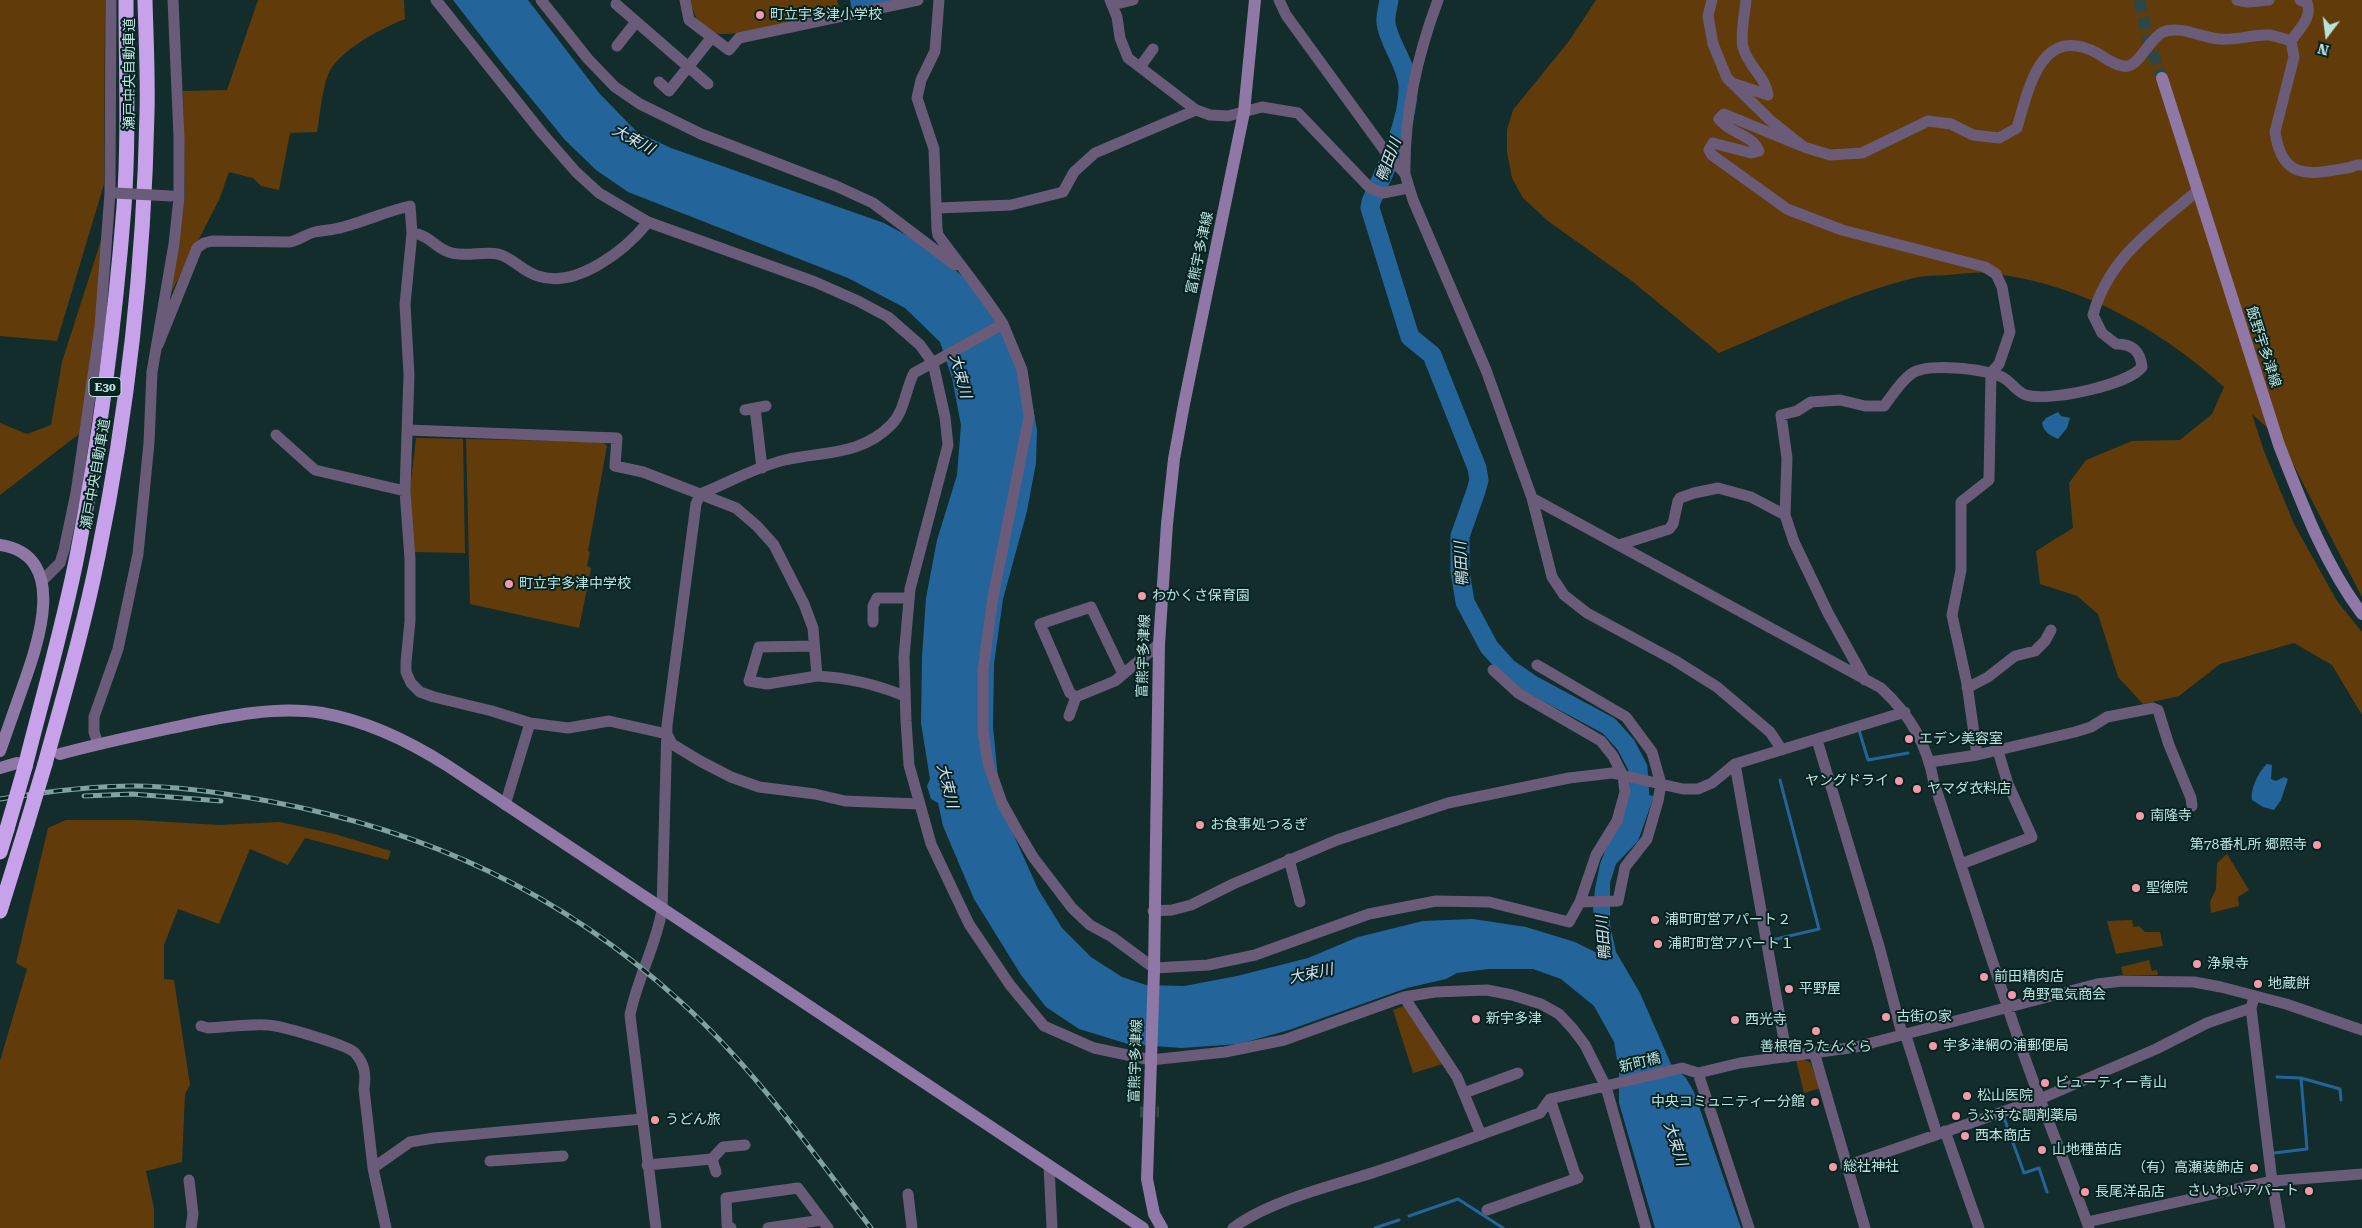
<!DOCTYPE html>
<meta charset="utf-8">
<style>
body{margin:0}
#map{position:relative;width:2362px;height:1228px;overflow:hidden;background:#122d2b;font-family:"Roboto Serif",serif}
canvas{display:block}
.north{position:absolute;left:2302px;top:10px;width:50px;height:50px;-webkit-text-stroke:4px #072321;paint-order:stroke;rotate:195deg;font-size:14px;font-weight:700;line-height:20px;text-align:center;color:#bbe3de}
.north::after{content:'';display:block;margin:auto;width:18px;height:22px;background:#bbe3de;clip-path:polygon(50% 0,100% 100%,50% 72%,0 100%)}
</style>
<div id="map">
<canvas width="2362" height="1228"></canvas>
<div class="north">N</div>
</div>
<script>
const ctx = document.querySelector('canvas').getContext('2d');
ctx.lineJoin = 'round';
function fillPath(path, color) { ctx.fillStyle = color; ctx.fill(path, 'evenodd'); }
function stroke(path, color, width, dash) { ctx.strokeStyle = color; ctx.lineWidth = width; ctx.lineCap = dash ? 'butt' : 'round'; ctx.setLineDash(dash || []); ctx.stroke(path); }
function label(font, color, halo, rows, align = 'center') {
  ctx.font = font + ' "Roboto Serif","Noto Sans JP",serif'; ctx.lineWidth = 4; ctx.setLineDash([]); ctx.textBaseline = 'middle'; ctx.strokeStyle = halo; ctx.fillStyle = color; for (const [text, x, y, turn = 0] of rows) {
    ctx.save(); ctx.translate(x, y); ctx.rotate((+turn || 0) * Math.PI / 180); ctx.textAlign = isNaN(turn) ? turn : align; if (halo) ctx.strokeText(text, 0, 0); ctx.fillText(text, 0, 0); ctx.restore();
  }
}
const green = new Path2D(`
 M0,0H105L104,184L57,341L0,336Z
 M258,0H404L405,19C382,28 337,51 328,75C322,90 320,115 317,132L290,133L279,190L261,186L253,178L229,172L219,200L170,295L179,246L185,194L183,91L227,90Z
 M690,0H837L840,12C813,17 736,39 713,33C699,29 693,13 690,0Z
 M1596,0H2362V597L2280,439L2252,414L2264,451L2294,524L2337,601L2362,632V715L2332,665L2294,643L2220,664L2179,696L2143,704L2118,677L2098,614L2077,596L2040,584L2036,551L2073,528L2069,483L2086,460L2132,441L2180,440L2212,414L2224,387C2160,328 2073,280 1985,273C1973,272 1960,274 1948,275C1937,276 1924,275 1914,278C1847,294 1782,327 1719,353L1632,281L1548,221L1523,198L1512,178L1507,152V130L1513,110L1569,41Z
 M104,231L96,329L79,434L0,495V423L27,434L51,425L62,362Z
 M416,438L463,439L465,553L414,552L410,490Z
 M466,439L603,442L607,446L588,551L590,552L587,566L591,568L579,628L470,604Z
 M66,820H136L219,825L280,822L335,834L391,851L388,860L305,838L288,865L250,849L219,924L178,909L164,945V979L174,980L190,1085L185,1094L182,1162L146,1171L154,1208V1228H0V1061L27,969L16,963L48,828Z
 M2227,854L2249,890L2238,897L2239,906L2211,913L2210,902L2216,889L2217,863Z
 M2132,920L2133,927L2139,926L2145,932H2160L2163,946L2116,954L2107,921Z
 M2149,960L2152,971L2157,970L2158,975H2123L2121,967Z
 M1404,1006L1443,1064L1413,1073L1393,1010Z
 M1802,1059L1810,1062L1821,1088L1804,1093L1796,1060Z`);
const water = new Path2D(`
 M453,0H528L599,93L637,132L671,148L884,223L928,247L967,280L994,311L1030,392L1037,430L1036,463L1027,511L1003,599L994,664L993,727L998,778L1011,829L1038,889L1062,928L1091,957L1122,977L1146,985L1184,986L1237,976L1308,958L1358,937L1423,921L1473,919L1526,927L1575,942L1599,954L1593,909L1595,889L1600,864L1628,791L1654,796L1638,841L1616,864L1610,883V925L1616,952L1640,993L1671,1064L1686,1078L1694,1092L1741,1228H1655L1619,1103V1072L1614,1042L1594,1006L1561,979L1533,969H1488L1457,973L1446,979L1407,988L1289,1030L1239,1044L1181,1048L1128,1044L1079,1029L1046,1007L1021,975L974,899L943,826L938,803L931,799L927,786L930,779L921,723L922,657L926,598L937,540L957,475L961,425L952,378L940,342L905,308L848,278L628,192L596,170L565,140L501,62Z
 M850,0H897L852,10Z
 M2058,412L2061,416L2070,418L2067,428L2058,439C2049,435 2044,432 2042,423L2046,418Z
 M2267,764L2272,765L2271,779L2276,781L2284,777L2288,779L2281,800L2274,810L2263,807L2252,800C2250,789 2259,771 2267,764Z`);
const stream = new Path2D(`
 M1859,730L1868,760L1908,753
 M1772,940L1819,929L1780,780
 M2301,1078L2340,1089L2341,1100
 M2003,1115L2024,1173L2039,1168L2047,1192
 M2274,1153L2307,1149L2301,1078L2277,1077
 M1409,1216L1458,1199L1503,1228
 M1375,1228L1399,1220`);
const river = new Path2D(`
 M1389,0C1388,7 1385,16 1386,23C1388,42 1406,63 1408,85C1410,120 1385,170 1371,202L1370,208L1410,337L1432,355L1477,468L1479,480L1476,491L1460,536V571L1465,602L1489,647L1508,668L1531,684L1609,726L1626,745L1638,768L1640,799L1635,817`);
const streetTunnel = new Path2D(`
 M1140,1112H1159`);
const secondaryTunnel = new Path2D(`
 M2139,0L2149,42L2162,78`);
const street = new Path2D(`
 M436,0L542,133L576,172L599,193L648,222L815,282L858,301L888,317L920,345L933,363L945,417L948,445L910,589L904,657L906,721L909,765L931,844L969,924L1010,985L1044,1026L1094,1048L1151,1060L1225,1052L1284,1040L1404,997L1435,992L1487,990L1512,995L1541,1004L1559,1014L1573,1029L1585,1045L1606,1087L1646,1228
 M541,0L588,59L615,87L640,104L701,134L836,186L873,203L955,265
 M685,0L689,20L729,50L739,38L918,0
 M1110,0L1117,17L1120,38L1128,58L1196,110L1210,115L1228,116L1262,107L1298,113L1370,188L1383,193L1408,188
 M1279,0L1286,15L1385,151L1405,174L1413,200L1486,370L1532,498L1552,577L1564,595L1587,613L1674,660L1717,687L1770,732L1782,750
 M1712,0L1708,16L1713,44L1727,78L1771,121L1804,147L1830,155L1862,153L1928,121L1951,124L1973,135L1999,138L2017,128C2029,87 2041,24 2097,53C2105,58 2118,68 2128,66C2140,64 2150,38 2163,32C2180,25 2203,38 2219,39C2236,41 2252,34 2269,35C2276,36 2284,39 2291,41
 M2237,0L2248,2L2269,0
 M616,4L708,84
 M1112,5L1133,0
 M2291,41L2294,57L2275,132C2282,180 2308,175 2347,168C2353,167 2356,164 2362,165
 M2291,41C2299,29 2313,17 2307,3L2300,0
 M617,46L636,22
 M1140,67L1153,49
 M659,82L669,91L712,37
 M1735,84L1768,95C1766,77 1747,65 1743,47C1740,36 1745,12 1746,0
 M1804,147L1724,114L1719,119C1730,134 1752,134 1759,151L1751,153L1713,143L1709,150L1712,155L1787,209L1842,230L1985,267L1996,274L2002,287L2010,332L1999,364L1991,373L1989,480L1961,502V570L1952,615L1967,684L1977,755L1930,762
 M1405,174C1404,115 1417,56 1438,0
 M938,208L1011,205L1063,192L1074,172L1095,153L1196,110
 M412,233C431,235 435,249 452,253C467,257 483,251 498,254C512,257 523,272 538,276C576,289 626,250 648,222
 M1003,324L1022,370L1029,417L993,597L983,670V732L988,763L1002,803L1017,830L1033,857L1072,908L1090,925L1112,937L1154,968L1208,965L1255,955L1369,914L1436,901L1489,902L1569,922L1580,902L1596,855L1617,821L1625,792L1623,776L1613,756L1601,741L1518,693L1493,670
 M158,345L197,248L204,243L212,241L290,242C299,240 306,234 315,232C324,230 334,230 343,227C366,221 387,211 410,206L412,233L405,304L409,375L405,491L410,559V621L406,662V672L411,683L420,692L434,697L492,711L530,723L568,728L609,721L667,734L672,744L700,761L731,777L759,787L815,794L845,801L919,804
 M755,408L762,468
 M745,410L766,406
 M408,430L617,438L615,466L643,472L736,508L757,526L774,545L804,604L813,628L817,676C850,678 874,684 905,696
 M276,435L315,470L405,491
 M1532,498L1881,688C1910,715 1927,744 1934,783C1965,876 1994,969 2026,1061C2046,1117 2069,1172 2089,1228
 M1619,545L1669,529L1673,524L1678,501L1680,498L1694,493L1718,488L1751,497L1785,515
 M42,581L60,563L64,550L76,493L100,327L110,193L111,0
 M873,622V606L877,598H909
 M814,646L759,647L749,681L767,684L817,676
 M1537,665L1626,717L1652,752L1661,784L1658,801L1647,839L1625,867L1618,901L1580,902
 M1865,680L1828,613L1794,542L1785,515L1787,458L1781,415L1797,411L1811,402L1840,400L1865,406H1884C1892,396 1900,382 1911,374C1927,362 1984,369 2002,377C2011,381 2016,392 2026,395C2049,402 2128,385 2142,367C2140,350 2132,344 2116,344L2102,333L2093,315C2109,257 2154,228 2197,191
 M1967,688L1988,677L2015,656L2035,651L2045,641L2051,630
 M1076,697L1070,693L1040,624L1091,607L1123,674
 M1069,716L1076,697L1115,681L1159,644
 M1817,740L1879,946L1902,1034
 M98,744L94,732V717L118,649L138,554L149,443L152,372L174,244L179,198V137L173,0
 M1977,755L2075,732L2091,727L2107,717L2153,708L2158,710L2169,745L2191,798L2192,806
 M1735,764L1787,1057
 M505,805L530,723
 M1289,859L1300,902
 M1961,864L2032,837L2008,784L1998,751
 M1153,911L1172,910L1191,905L1233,884L1337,840L1448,803L1569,778L1612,773L1683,789H1698L1712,783L1735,764L1905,712
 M1404,997L1457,1077L1481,1135
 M2253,1001L2251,1008L2272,1181L2280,1228
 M201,1026L208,1028C228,1027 247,1024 267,1025C279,1025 348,1045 355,1053C365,1064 366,1075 364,1089L373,1168L386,1228
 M1905,1033L1937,1134
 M1814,1052L1865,1228
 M1698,1073L1749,1228
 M1464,1093L1518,1073
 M1945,1131L1979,1228
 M712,1159L723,1147L745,1145
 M490,1161L563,1156
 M647,1165L712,1159L716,1172
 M1049,1166L1052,1228
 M1846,1166L2040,1099L2156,1049L2207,1023L2251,1008
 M373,1168L410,1142L434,1138L642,1119
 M189,1180L193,1214L191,1228
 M908,1194L912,1228
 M1487,1210L1578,1178L1575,1174L1550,1099
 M2087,1222L2272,1181L2362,1174
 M656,1228L630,1015C637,979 656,946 662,910L667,725L696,504L700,494C728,483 755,467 785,460C824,451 860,456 891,425C905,411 905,390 914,373L1003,324C983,293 960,265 938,235L937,229L934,149L917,98L921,80L935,51L939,0
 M731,1228L727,1225L726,1198L798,1188L828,1228
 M768,1228L822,1220
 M1233,1228C1268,1201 1332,1186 1375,1172C1430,1154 1485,1133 1540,1113L1550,1099L1682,1068L1698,1073L1740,1063L1856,1047L2097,984L2122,981L2194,982L2221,987L2286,1004L2362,1030`);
const secondary = new Path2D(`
 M2162,78L2279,445C2302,504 2324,563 2362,614
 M0,545C75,556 33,657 18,700C12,717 6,734 0,751
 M60,754C97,744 134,736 171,728C219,718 274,705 322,713C368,721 409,741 448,766L1143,1228
 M0,768L17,763
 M1162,1228L1154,1214L1147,1179L1154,971L1159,644L1167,524L1174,459L1184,404L1244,112L1255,0`);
const highway = new Path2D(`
 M45,764C64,695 84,626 98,556C128,411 144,261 147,113C148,75 146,38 145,0
 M25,767C43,695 64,624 78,551C100,438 115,322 124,207C129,138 126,69 126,0
 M0,852L7,829
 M0,911L27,824`);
const rail = new Path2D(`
 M84,796L132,794L221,801
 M0,799C44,792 89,786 134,786C179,786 224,793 268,801C428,831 560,892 681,1002C754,1068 811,1150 871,1228`);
const streetBridge = new Path2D(`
 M115,193L171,196`);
const highwayBridge = new Path2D(`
 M27,824L45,764
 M7,829L25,767`);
const markers = [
 [760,15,5,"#f39aaa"],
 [509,584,5,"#f39aaa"],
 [1142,596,5,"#f39aaa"],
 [1909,739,5,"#f39aaa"],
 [1899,781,5,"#f39aaa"],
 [1917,789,5,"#f39aaa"],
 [2140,816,5,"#f39aaa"],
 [1200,825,5,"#f39aaa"],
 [2317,845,5,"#f39aaa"],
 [2136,888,5,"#f39aaa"],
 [1655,920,5,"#f39aaa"],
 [1658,944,5,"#f39aaa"],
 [2197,964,5,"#f39aaa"],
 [1984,977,5,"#f39aaa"],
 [2258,984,5,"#f39aaa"],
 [1789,989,5,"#f39aaa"],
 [2012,995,5,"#f39aaa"],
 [1886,1017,5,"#f39aaa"],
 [1476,1019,5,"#f39aaa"],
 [1735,1020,5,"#f39aaa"],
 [1816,1031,5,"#f39aaa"],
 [1933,1046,5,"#f39aaa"],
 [2045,1083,5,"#f39aaa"],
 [1967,1096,5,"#f39aaa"],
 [1815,1102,5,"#f39aaa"],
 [1956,1116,5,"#f39aaa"],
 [655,1120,5,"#f39aaa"],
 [1965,1136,5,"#f39aaa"],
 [2042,1150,5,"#f39aaa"],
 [1833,1167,5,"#f39aaa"],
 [2254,1168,5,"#f39aaa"],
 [2309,1191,5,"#f39aaa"],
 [2085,1192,5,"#f39aaa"]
];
const shields = [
 [105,387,32]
];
const shieldNames = [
 ["E30",105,387]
];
const poiNames = [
 ["町立宇多津小学校",770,15],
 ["町立宇多津中学校",519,584],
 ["わかくさ保育園",1152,596],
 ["エデン美容室",1919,739],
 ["ヤングドライ",1889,781,"right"],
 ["ヤマダ衣料店",1927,789],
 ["南隆寺",2150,816],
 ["お食事処つるぎ",1210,825],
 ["第78番札所 郷照寺",2307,845,"right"],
 ["聖徳院",2146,888],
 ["浦町町営アパート２",1665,920],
 ["浦町町営アパート１",1668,944],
 ["浄泉寺",2207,964],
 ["前田精肉店",1994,977],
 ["地蔵餅",2268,984],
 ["平野屋",1799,989],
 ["角野電気商会",2022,995],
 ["古街の家",1896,1017],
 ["新宇多津",1486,1019],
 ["西光寺",1745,1020],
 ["宇多津網の浦郵便局",1943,1046],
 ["善根宿うたんぐら",1816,1047,"center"],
 ["ビューティー青山",2055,1083],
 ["松山医院",1977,1096],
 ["中央コミュニティー分館",1805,1102,"right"],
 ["うぶすな調剤薬局",1966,1116],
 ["うどん旅",665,1120],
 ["西本商店",1975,1136],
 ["山地種苗店",2052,1150],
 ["総社神社",1843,1167],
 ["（有）高瀬装飾店",2244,1168,"right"],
 ["さいわいアパート",2299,1191,"right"],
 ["長尾洋品店",2095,1192]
];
const streetNames = [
 ["瀬戸中央自動車道",130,74,-90],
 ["富熊宇多津線",1200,253,-78],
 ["飯野宇多津線",2263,347,72],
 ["瀬戸中央自動車道",96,474,-80],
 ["富熊宇多津線",1144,656,-88],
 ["富熊宇多津線",1136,1061,-88],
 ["新町橋",1640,1063,-14]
];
const waterNames = [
 ["大束川",633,140,29],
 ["鴨田川",1389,160,-70],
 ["大束川",960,376,75],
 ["鴨田川",1462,564,-93],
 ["大束川",947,786,76],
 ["鴨田川",1604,938,-94],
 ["大束川",1311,974,-12],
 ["大束川",1675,1144,72]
];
fillPath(green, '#613c0a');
fillPath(water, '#23649a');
stroke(stream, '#23649a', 3);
stroke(river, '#23649a', 19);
stroke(streetTunnel, '#2b4846', 11, [11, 5.5]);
stroke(secondaryTunnel, '#2b4846', 12, [12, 6]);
stroke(street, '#6a5b78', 11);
stroke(secondary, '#8f77a6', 12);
stroke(highway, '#c7a1e9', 15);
stroke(rail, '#80a39f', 5);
stroke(rail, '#072321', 3, [9]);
stroke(streetBridge, '#6a5b78', 11);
stroke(highwayBridge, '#c7a1e9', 15);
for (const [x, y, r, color] of markers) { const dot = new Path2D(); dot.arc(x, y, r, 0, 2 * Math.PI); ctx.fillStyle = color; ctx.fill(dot); stroke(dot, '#072321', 2); }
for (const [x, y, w] of shields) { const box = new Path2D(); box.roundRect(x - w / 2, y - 9.5, w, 19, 4); ctx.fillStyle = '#072321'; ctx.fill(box); stroke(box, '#bbe3de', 1); }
label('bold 12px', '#bbe3de', null, shieldNames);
label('14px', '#bbe3de', '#072321', poiNames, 'left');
label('14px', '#bbe3de', '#072321', streetNames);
label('italic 15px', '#d2e2f2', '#072321', waterNames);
</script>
